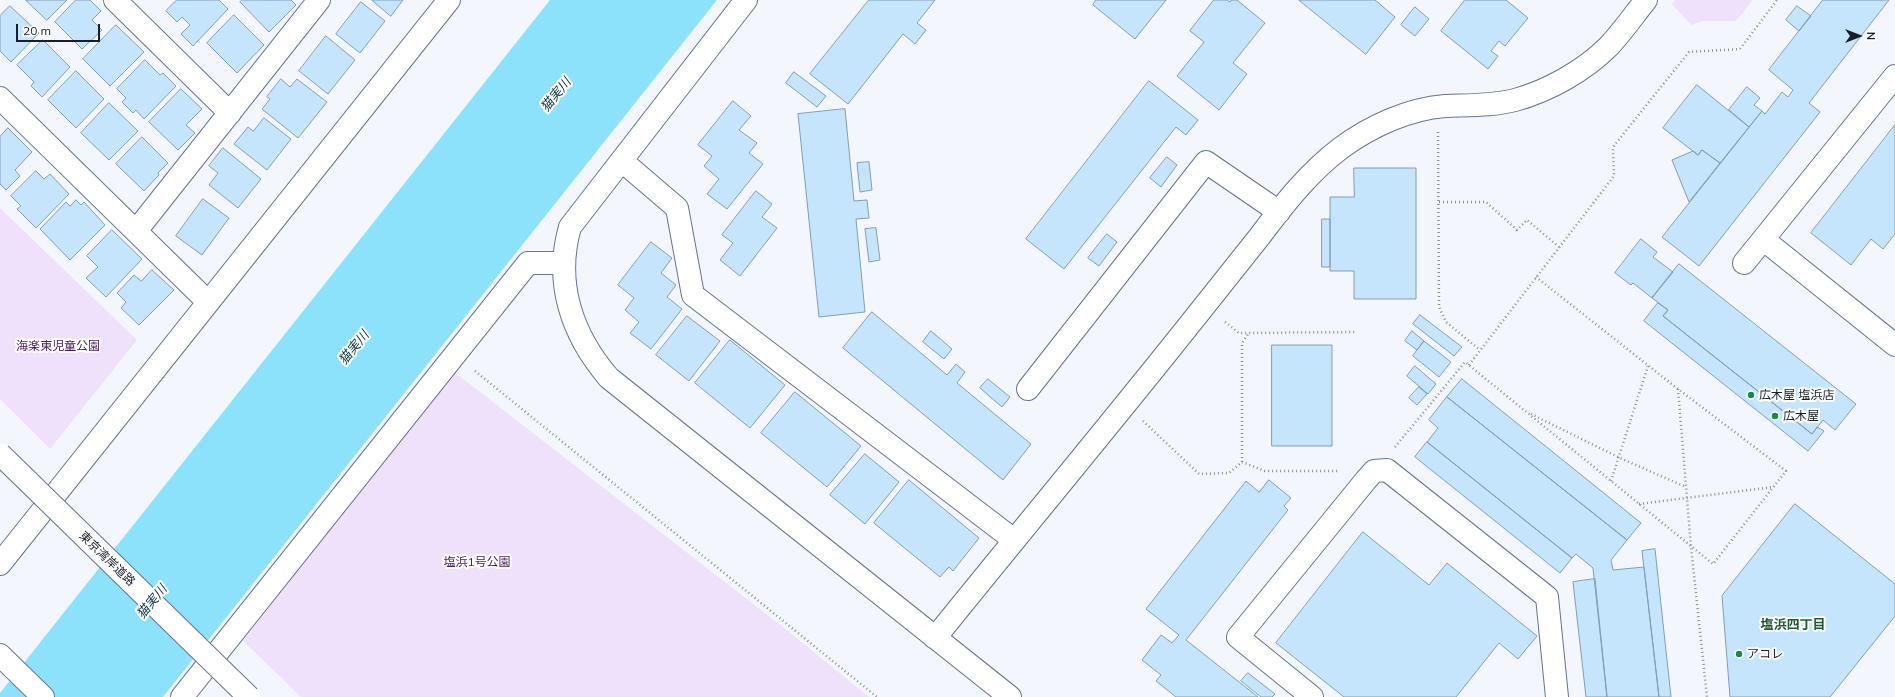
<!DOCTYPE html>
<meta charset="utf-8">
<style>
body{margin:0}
#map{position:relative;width:1895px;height:697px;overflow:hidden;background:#f3f6fd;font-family:Mulish,sans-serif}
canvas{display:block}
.north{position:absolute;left:1839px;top:16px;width:40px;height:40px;-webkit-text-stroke:3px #fff;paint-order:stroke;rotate:90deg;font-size:11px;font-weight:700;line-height:16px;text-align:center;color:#191e2a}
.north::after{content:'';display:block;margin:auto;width:14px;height:18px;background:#191e2a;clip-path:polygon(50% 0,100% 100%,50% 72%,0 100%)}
.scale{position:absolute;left:16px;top:24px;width:84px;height:18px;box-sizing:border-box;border:2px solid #191e2a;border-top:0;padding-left:5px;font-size:12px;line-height:14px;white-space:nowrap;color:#191e2a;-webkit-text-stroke:3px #fff;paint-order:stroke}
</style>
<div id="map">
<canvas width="1895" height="697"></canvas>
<div class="north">N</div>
<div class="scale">20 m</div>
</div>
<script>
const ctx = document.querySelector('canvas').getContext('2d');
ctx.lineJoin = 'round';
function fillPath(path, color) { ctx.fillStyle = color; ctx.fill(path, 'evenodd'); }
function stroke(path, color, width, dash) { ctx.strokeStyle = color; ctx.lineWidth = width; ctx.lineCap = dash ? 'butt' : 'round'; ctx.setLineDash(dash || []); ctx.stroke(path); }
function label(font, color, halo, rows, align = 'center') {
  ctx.font = font + ' Mulish,"Noto Sans JP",sans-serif'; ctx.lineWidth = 4; ctx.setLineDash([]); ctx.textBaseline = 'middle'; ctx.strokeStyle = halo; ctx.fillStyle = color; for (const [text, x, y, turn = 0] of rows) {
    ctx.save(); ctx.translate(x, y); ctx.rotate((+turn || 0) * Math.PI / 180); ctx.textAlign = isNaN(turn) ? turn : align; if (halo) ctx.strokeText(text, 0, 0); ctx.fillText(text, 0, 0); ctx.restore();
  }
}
const green = new Path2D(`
 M1675,0H1753L1736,21H1703L1691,25L1672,4Z
 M0,208L137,340L50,449L0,399Z
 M453,371L788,631L869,697H301L243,641Z`);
const water = new Path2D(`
 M550,0H717L163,697H0V693Z`);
const building = new Path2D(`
 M26,0H67L47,20Z
 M76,0H90L101,11L92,20L102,30L82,49L55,22Z
 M177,0H219L228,9L193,46L181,34L190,25L182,17L177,22L166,11Z
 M242,0H291L296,5L269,32L240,2Z
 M372,0H403L391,16Z
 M869,0H935L917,23L926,30L915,44L903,34L848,104L810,74Z
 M1096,0H1166L1135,39L1093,5Z
 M1214,0H1227L1230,2L1231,0H1237L1265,23L1233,63L1247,74L1219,110L1177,76L1204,42L1190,31Z
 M1299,0H1375L1395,17L1366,54Z
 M1465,0H1506L1528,18L1505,46L1499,41L1491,51L1498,56L1488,69L1441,31Z
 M1823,0H1889L1809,103L1820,112L1699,266L1662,237L1762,111L1765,114L1782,92L1788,97L1793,90L1769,70Z
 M361,2L385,21L360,53L336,34Z
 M10,6L39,33L11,62L0,51V16Z
 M1797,6L1811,16L1799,31L1786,20Z
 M1415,7L1429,19L1415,36L1401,25Z
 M234,15L264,45L237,73L207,43Z
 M116,25L144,52L110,86L83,59Z
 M326,36L355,60L328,94L299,71Z
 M43,40L70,67L42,97L31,86L34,82L17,65Z
 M145,60L160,75L163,73L176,86L144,119L136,110L133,113L122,102L126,98L117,89Z
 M76,71L104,99L76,128L48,100Z
 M794,72L826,96L817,107L786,83Z
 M281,79L290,87L297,79L327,102L298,138L262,109L270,99L267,97Z
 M1149,81L1198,120L1186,135L1176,127L1064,269L1026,239Z
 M1697,85L1749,127L1720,163L1702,150L1698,155L1663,128Z
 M1747,87L1760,98L1754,105L1762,111L1749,127L1729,110Z
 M181,89L202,109L186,125L195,133L178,150L149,122Z
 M733,101L751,116L739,130L757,143L749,153L763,164L727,209L707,194L719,179L704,166L712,156L698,145Z
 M109,103L138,131L109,160L81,133Z
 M845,109L854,201L867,200L869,218L856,219L865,312L819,317L798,114Z
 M264,118L291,139L267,170L234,144L248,127L253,131Z
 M1895,125V234L1883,249L1871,239L1851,265L1811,233Z
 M8,128L32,152L15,170L20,176L6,190L0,184V137Z
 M142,137L168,163L158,173L159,175L144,191L116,164Z
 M223,148L261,179L238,208L209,185L218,173L209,166Z
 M1702,150L1720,163L1689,202L1672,160L1693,151L1698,155Z
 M1167,157L1177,165L1161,187L1150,178Z
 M869,162L872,190L860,192L857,163Z
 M1354,168H1416V299H1354V271H1330V197H1354Z
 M36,171L44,179L50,174L69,194L36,228L17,209L21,206L11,196Z
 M756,191L772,204L762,217L777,228L740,276L720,260L733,243L722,235Z
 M203,199L229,218L202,255L176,236Z
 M76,200L81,205L84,202L105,225L70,260L40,229L66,202L70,206Z
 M1322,219H1330V267H1322Z
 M876,228L880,260L869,262L865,229Z
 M112,230L142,259L106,297L86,278L98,267L87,256Z
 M1107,234L1117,242L1099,266L1088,258Z
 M1641,239L1657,252L1653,257L1673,272L1652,298L1633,283L1631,285L1615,273Z
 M651,242L672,258L661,273L676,285L667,297L682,309L651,349L630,333L639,322L625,310L634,298L618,285Z
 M1679,264L1856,404L1835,430L1823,420L1812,434L1663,316L1668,310L1652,298Z
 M152,270L174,290L139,325L121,308L126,302L117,293L134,275L141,281Z
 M1658,303L1668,310L1663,316L1812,434L1817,427L1824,431L1808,451L1644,321Z
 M872,312L947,375L956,364L965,372L957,383L1031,444L1003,480L843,348Z
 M1420,315L1462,347L1454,356L1413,324Z
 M687,316L720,341L689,381L656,355Z
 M931,331L952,349L944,359L923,342Z
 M1412,331L1424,341L1417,350L1405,341Z
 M730,340L785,385L750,428L695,383Z
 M1424,341L1451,362L1439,377L1413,356Z
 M1272,345H1332V446H1272Z
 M1415,366L1436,384L1428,394L1407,376Z
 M988,379L1010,397L1002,407L980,388Z
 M1462,379L1641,523L1627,540L1447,397Z
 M1419,387L1427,394L1417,405L1409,398Z
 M795,392L861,446L827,487L761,433Z
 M1447,397L1627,540L1611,560L1613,570L1644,567L1659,697H1607L1593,568L1576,554L1572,558L1427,442L1438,428L1429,420Z
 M1427,442L1572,558L1560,573L1415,457Z
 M865,454L899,482L865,524L830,495Z
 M909,480L979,538L953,571L949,567L940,577L874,523Z
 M1269,480L1291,498L1284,506L1288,510L1186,640L1258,697H1176L1156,681L1161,675L1142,660L1161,635L1172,643L1179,635L1146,609L1246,481L1259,492Z
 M1795,504L1895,584V616L1830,697H1730L1722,596Z
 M1363,532L1429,585L1447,563L1537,636L1518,659L1499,643L1456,697H1344L1276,643Z
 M1655,549L1671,697H1659L1642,551Z
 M1595,579L1607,697H1586L1573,582Z
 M1248,673L1275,694L1272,697H1261L1241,681Z`);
const path = new Path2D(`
 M1438,132L1439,307L1446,322L1480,350
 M1439,202H1486L1517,230L1527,220L1559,247
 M1225,322L1239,333L1357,332
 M1469,365L1614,176L1613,147L1689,52L1740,49L1777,0
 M475,371L877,697
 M1678,389L1691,547L1707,697
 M1531,414L1620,458L1686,487
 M1143,421L1199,474L1229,473L1242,462L1265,471H1339
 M1395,447L1465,362L1713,564L1786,471L1678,389L1536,277
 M1242,462V343L1249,333
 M1611,481L1648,366
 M1639,504L1773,487`);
const minor = new Path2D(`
 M115,0L230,113
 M746,0L570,227C554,283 572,335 609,378L1010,697
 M0,98L208,302
 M622,161L677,208L693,295L1014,540
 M136,231L319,0
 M1764,240L1895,345
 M1744,263L1895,76
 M1028,389L1206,162L1279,212
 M0,564L449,0
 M935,638C1018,535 1103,433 1186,329C1211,298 1235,267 1260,236C1284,204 1309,172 1341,148C1371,126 1408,109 1445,106C1469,105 1492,106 1515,100C1548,91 1584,71 1609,46C1622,32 1634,15 1646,0
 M182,697L528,263H564
 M1312,697L1238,637L1366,480L1374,471L1387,470L1547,597L1557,697`);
const highway = new Path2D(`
 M0,655L43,697`);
const highwayBridge = new Path2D(`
 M0,454L249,697`);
const markers = [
 [1751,395,4,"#1c8a42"],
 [1775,416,4,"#1c8a42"],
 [1739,654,4,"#1c8a42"]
];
const parkNames = [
 ["海楽東児童公園",58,346],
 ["塩浜1号公園",477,562]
];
const poiNames = [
 ["広木屋 塩浜店",1759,395],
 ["広木屋",1783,416],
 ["アコレ",1747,654]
];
const streetNames = [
 ["東京湾岸道路",107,559,44]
];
const waterNames = [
 ["猫実川",556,95,-51],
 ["猫実川",354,348,-51],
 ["猫実川",152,602,-51]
];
const neighbourhoodNames = [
 ["塩浜四丁目",1793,625]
];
fillPath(green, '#efe1fb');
fillPath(water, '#8ce2fb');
fillPath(building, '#c5e5fd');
stroke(building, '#809eb5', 1);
stroke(minor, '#667490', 24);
stroke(highway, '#667490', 24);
stroke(path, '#8a8e97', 2.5, [1, 3]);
stroke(minor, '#fff', 22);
stroke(highway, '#fff', 22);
stroke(highwayBridge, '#667490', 24, []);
stroke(highwayBridge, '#fff', 22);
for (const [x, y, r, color] of markers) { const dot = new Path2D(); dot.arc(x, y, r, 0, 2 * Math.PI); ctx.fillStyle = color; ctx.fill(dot); stroke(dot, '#fff', 1.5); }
label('12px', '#451a5e', '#fff', parkNames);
label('12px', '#191e2a', '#fff', poiNames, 'left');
label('12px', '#191e2a', '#fff', streetNames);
label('italic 13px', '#0c3540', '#fff', waterNames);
label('bold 13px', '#1b5d2f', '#fff', neighbourhoodNames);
</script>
